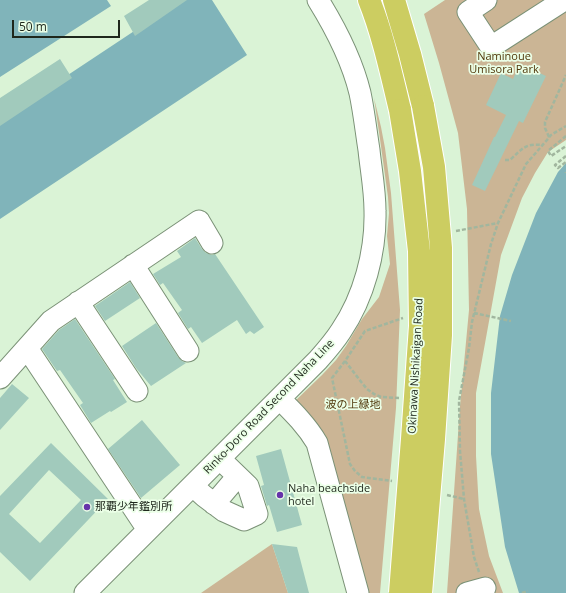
<!DOCTYPE html>
<meta charset="utf-8">
<style>
body{margin:0}
#map{position:relative;width:566px;height:593px;overflow:hidden;background:#daf3d6;font-family:"Open Sans",sans-serif}
canvas{display:block}
.scale{position:absolute;left:12px;top:20px;width:108px;height:18px;box-sizing:border-box;border:2px solid #1e271c;border-top:0;padding-left:5px;font-size:12px;line-height:14px;white-space:nowrap;color:#1e271c;-webkit-text-stroke:3px #ebffe7;paint-order:stroke}
</style>
<div id="map">
<canvas width="566" height="593"></canvas>
<div class="scale">50 m</div>
</div>
<script>
const ctx = document.querySelector('canvas').getContext('2d');
ctx.lineJoin = 'round';
function fillPath(path, color) { ctx.fillStyle = color; ctx.fill(path, 'evenodd'); }
function stroke(path, color, width, dash) { ctx.strokeStyle = color; ctx.lineWidth = width; ctx.lineCap = dash ? 'butt' : 'round'; ctx.setLineDash(dash || []); ctx.stroke(path); }
function label(font, color, halo, rows, align = 'center') {
  ctx.font = font + ' "Open Sans","Noto Sans JP",sans-serif'; ctx.lineWidth = 3.5; ctx.setLineDash([]); ctx.textBaseline = 'middle'; ctx.strokeStyle = halo; ctx.fillStyle = color; for (const [text, x, y, turn = 0] of rows) {
    ctx.save(); ctx.translate(x, y); ctx.rotate((+turn || 0) * Math.PI / 180); ctx.textAlign = isNaN(turn) ? turn : align; if (halo) ctx.strokeText(text, 0, 0); ctx.fillText(text, 0, 0); ctx.restore();
  }
}
const green = new Path2D(`
 M445,0H566V140L548,152L535,173L522,198L501,255L476,393V456L479,509L489,556L503,593H447L460,406L469,310L467,209L458,133L439,63L424,14Z
 M374,98L381,127L385,148L391,193L400,310L396,408L380,593H364L293,403L322,375L336,360L346,346L362,319L379,297L390,264L387,236L389,213L388,197L380,139Z
 M272,544L288,593H201Z`);
const water = new Path2D(`
 M0,0H107L111,6L0,77Z
 M181,0H212L247,55L0,219V120Z
 M566,163V593H519L505,547L491,454V393L500,316L512,275L536,213L558,172Z`);
const building = new Path2D(`
 M149,0H187L135,36L124,16Z
 M60,59L72,78L0,126V98Z
 M520,64L546,76L523,123L519,121L485,191L472,185L494,137H495L506,115L486,105L501,73L513,79Z
 M195,238L202,249L206,253L212,255L215,254L264,327L254,334L250,331L246,334L237,320L202,343L191,327L188,329L178,313L182,310L163,283L160,285L153,274L181,257L177,251Z
 M130,282L140,298L105,321L95,306Z
 M75,319L115,379L113,380L127,402L111,412L110,411L91,423L80,405L83,403L60,370L57,371L42,349L59,330Z
 M156,323L178,357L182,361L186,363L151,386L136,368L122,346Z
 M12,384L29,398L0,430V398Z
 M142,420L180,465L141,498L108,449Z
 M51,443L108,499L30,581L0,552V496ZM49,470L81,500L40,543L9,514Z
 M281,449L302,525L277,532L269,505L267,506L261,486L264,485L256,456Z
 M272,544L297,547L309,593H288Z`);
const path = new Path2D(`
 M566,136L548,151L551,156L566,146
 M549,137L545,128V122L566,75
 M566,156L555,165L558,168L566,162
 M505,160H510C521,150 525,143 541,145
 M566,172V173
 M456,231L498,223
 M474,313L511,321
 M345,361L332,378L350,464L355,471L362,477L392,481
 M399,398L381,397L374,394L367,389L362,383L345,361L365,331L403,318
 M447,495L464,499
 M479,572L474,557L464,499L460,451L459,401L469,348L472,322L491,244L498,223L526,164L547,140L551,135L566,126
 M522,593L528,591`);
const minor = new Path2D(`
 M486,0L468,12L491,47L564,0
 M133,265L188,351
 M78,302L137,391
 M27,348L148,530
 M0,378L51,321L199,221L212,243
 M280,399C294,413 307,426 317,443L358,593
 M193,486L204,496L224,511L244,520L257,514L248,486L220,459
 M214,504L237,477
 M85,593L318,360C326,351 334,342 341,331C364,297 376,252 375,211C375,190 371,170 369,150C366,131 364,112 360,93C352,60 336,29 318,0
 M467,593L485,588`);
const highway = new Path2D(`
 M369,0C383,35 391,73 400,110
 M394,0L410,54L423,106`);
const highwayBridge = new Path2D(`
 M400,110L410,171L419,251L420,326L412,439L400,593
 M421,593L434,439L441,335V248L434,167L423,106`);
const markers = [
 [280,495,4,"#63a"],
 [87,507,4,"#63a"]
];
const parkNames = [
 ["Naminoue",504,57],
 ["Umisora Park",504,70],
 ["波の上緑地",353,405]
];
const streetNames = [
 ["Okinawa Nishikaigan Road",416,366,-87],
 ["Rinko-Doro Road Second Naha Line",269,407,-46]
];
const poiNames = [
 ["Naha beachside",288,489],
 ["hotel",288,502],
 ["那覇少年鑑別所",95,507]
];
fillPath(green, '#cbb595');
fillPath(water, '#80b4ba');
fillPath(building, '#a1cabc');
stroke(minor, '#7a9176', 23);
stroke(highway, '#fff', 24);
stroke(path, '#a1b69e', 2.5, [4, 2]);
stroke(minor, '#fff', 21);
stroke(highway, '#cccd61', 22);
stroke(highwayBridge, '#fff', 24, []);
stroke(highwayBridge, '#cccd61', 22);
for (const [x, y, r, color] of markers) { const dot = new Path2D(); dot.arc(x, y, r, 0, 2 * Math.PI); ctx.fillStyle = color; ctx.fill(dot); stroke(dot, '#ebffe7', 1.5); }
label('11px', '#50370a', '#ebffe7', parkNames);
label('11px', '#1e271c', '#ebffe7', streetNames);
label('11px', '#1e271c', '#ebffe7', poiNames, 'left');
</script>
